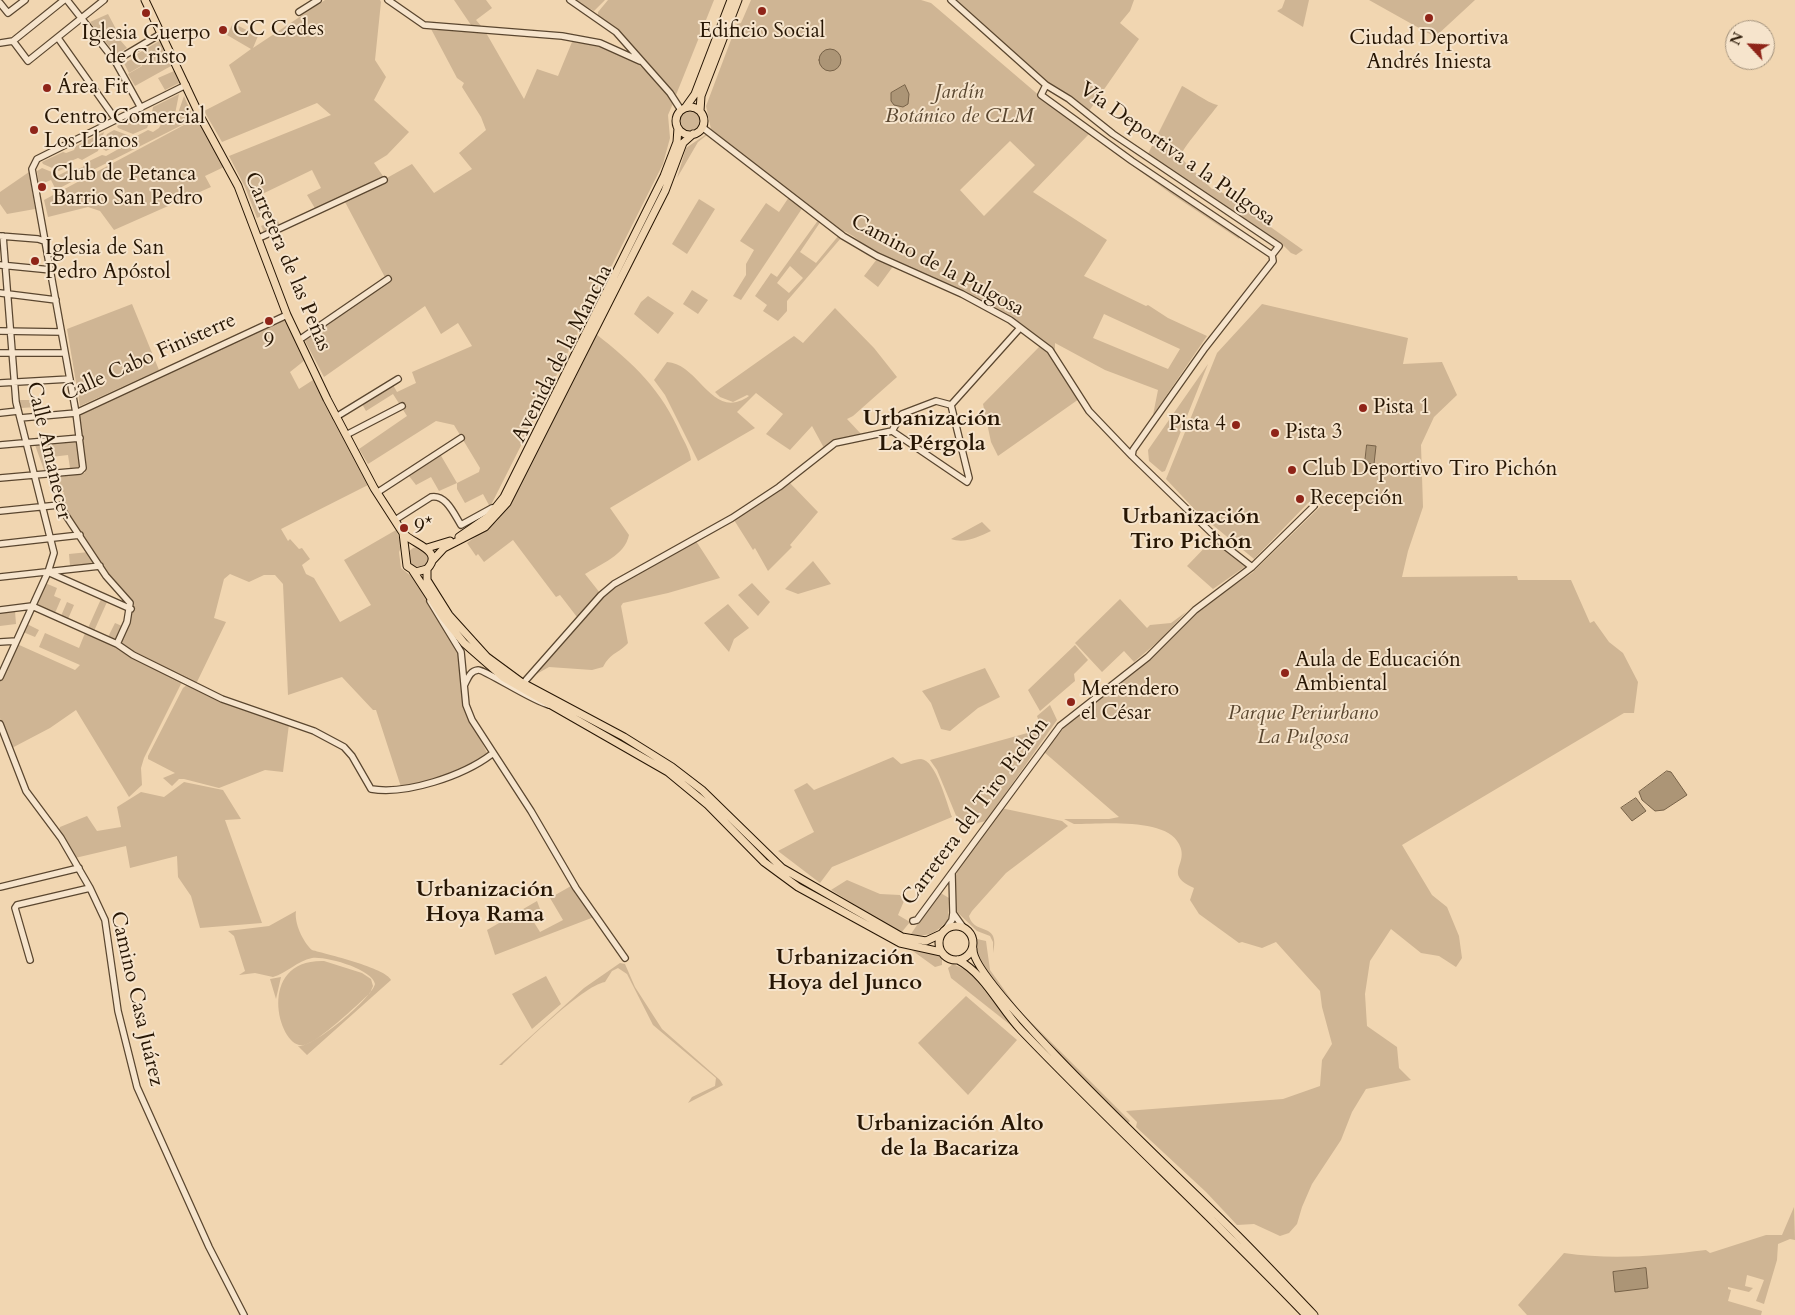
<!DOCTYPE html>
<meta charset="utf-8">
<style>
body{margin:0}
#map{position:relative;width:1795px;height:1315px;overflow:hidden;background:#f1d6b1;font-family:Cardo,serif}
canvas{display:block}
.north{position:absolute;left:1725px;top:20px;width:50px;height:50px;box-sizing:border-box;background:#f6e4cc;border:1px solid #a3927c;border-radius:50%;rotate:295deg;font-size:14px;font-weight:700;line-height:20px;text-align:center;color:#271604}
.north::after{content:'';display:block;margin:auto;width:18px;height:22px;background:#8f2418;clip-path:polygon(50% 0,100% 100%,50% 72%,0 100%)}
</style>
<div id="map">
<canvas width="1795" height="1315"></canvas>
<div class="north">N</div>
</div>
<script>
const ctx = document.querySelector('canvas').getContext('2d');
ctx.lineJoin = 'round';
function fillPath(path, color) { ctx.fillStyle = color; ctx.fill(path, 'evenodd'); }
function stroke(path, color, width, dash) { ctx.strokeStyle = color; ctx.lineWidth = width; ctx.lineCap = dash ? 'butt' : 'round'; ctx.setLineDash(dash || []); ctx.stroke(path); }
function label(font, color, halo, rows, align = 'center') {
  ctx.font = font + ' Cardo,serif'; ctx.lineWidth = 4; ctx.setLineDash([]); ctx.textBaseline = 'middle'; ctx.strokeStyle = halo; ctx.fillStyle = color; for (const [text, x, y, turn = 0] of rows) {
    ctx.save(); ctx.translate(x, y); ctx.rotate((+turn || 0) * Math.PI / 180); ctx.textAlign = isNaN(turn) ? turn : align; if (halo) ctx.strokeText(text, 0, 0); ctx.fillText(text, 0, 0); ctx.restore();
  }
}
const green = new Path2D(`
 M325,0H380L381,2L375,60L386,77L374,100L409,132L387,155L374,163L385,179L412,164L434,193L472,169L459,153L486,130L481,117L462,87L464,83L457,78L430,27L485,31L524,99L537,69L558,76L572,42L576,39C626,49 641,63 674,101L668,115L670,138L663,164L490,507L483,494L465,503L457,489V483L439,491L431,477L416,485L409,476L440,454L457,483L479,472L480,468L454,425L436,421L368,464L359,449L407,416L393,394L366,411L362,404L393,385L397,392L416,383L412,372L472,346L458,323L441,334L425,306L324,377L304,339L387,281L345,202L386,181L316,210L307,195L321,188L312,170L258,196L266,214L257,218L245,187L229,156L331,115L317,103L222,142L204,111L241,92L229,65L251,49L227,35L233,23L258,36L253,48Z
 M454,0H486L492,8L476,20L482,27L471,25Z
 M574,0H605L594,11Z
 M608,0H714L676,95L617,30L598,16V12Z
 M751,0H921L931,3L1048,103L1241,236L1239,239L1170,193L1089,134L1033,192L1107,240L1084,276L1146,306L1148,305L1168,318L1207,336L1153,415L1158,390L1105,370L1055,343V354C1041,342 1026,326 1010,318C967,295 920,279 878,255C862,246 855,233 837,229L711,129L706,106L737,24L741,23ZM1010,141L1035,165L984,216L960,190ZM1104,314L1180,349L1168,369L1093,338Z
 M953,0H1134L1130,11L1120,23L1139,39L1089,111L1046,82Z
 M1285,0H1309L1303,27L1277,11L1282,8Z
 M1369,0H1475L1435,37Z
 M108,14L116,29L114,33L127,48L116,55L90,22Z
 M161,40L171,66L135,86L128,74L142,66L137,54Z
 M136,57L141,66L129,73L124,63Z
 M174,71L179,83L165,90L158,78Z
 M1182,86C1191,90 1211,105 1218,105C1211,115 1181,150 1180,157L1212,189H1217L1303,250L1296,255L1291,253L1282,244L1148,154Z
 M179,94L175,114L160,121L156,120L149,123L147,128L133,134L118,128L117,126L140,114L144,115L152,112L153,107Z
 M184,96L194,119L81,176L73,171L77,179L56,190L51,180L39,185L37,171L42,168L59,175L71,169L75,170L83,167L85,163L102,155L106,156L131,142L133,138L148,130L153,132L159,128L161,124L177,116Z
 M679 121a11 11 0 1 1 22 0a11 11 0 1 1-22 0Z
 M197,118L224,167L205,176L211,187L114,230L100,211L88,207L48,217L44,200Z
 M114,130L130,136L129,139L106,151L103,149L107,134Z
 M104,132L98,151L82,160L78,158L71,161L69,166L59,171L43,164L42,162L63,152L66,153L74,150L76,146Z
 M705,135H707L698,142L677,178L686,148Z
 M29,172L35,209L7,214L0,204V192Z
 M789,197L803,207L741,300L733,296L746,275V264L754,250L740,241L766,203L779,212Z
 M699,199L715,209L687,254L672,244Z
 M277,218L280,226L264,232L261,226Z
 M819,219L821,221L800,252L816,263L839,235L841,238L787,301V311L778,321L763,311L767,305L755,296L771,273L777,277ZM790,266L803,278L789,293L777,283Z
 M877,259L894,265L878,287L864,276Z
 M692,290L708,300L698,314L683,304Z
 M648,296L674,313L658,334L634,314L641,302Z
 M132,304L159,370L80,406L67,329Z
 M1262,304L1408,338L1403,364L1442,362L1457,395L1434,417L1421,445L1423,507L1408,551L1402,577L1517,576L1518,580H1571L1590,623L1594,621L1609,642L1623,653L1638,682L1634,713H1624L1402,845L1432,895L1447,907L1459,936L1462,958L1456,967L1439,956L1421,953L1391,929L1370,961L1365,994L1367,1026L1397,1047L1399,1068L1411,1080L1366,1089L1352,1112L1341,1140L1312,1184L1302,1207L1297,1224L1289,1233L1280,1236L1254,1224L1237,1225L1206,1192L1136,1127L1137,1122L1126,1111L1283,1099L1320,1086L1322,1060L1332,1044L1322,1007L1320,991L1276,942L1262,948L1242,942L1239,943L1199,914L1190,900L1194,888C1162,873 1190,865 1179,844C1166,817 1100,824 1074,824L1064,819H1109L1119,817L1044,752L1063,729L1084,710L1167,643L1206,604L1252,573L1322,505L1308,503L1254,559L1197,512L1166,479L1217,353Z
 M835,308L874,348L897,377L853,416L847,419L862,435L824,448L812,426L790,450L766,434L783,414L756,393L737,412L755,428L698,461L665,395L654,380L667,362C700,364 712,422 749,396L747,395L733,402L720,397L715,392L794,336L803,343Z
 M277,321H286L305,360L290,372L299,389L313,380L368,485L281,529L288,541L290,539L299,549L302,548L310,559L302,565L306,574L314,578L340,622L371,605L344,560L396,530L402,545L399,552L401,568L411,576L420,588L461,658L458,660L465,707L487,753L479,760L428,783L427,781L401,787L376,710H373L342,677L288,695L283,584L275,575H264L249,582L230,574L224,579L214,618L226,622L196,684L123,647L120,640L132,611L61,504L64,492L51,493L50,489H52L47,476L85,473L79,415Z
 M596,334C633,363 662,390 681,435C685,443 690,451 691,460L610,508L629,535C625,555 601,564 585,574L600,593L577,617L560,595L556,597L513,540L484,562L478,554L476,556L467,543L497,521L509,505Z
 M1041,345L1049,351L1079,399L998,456L991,442L983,404Z
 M1208,364L1165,471L1162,472L1149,461L1148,450Z
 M34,396H36L37,407L21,408L19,400H33Z
 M77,441L80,467L70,468L68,455L51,457L53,470H44L35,445Z
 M789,482L818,512L790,545L792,547L768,571L755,548L753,550L734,520Z
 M982,522L991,531C978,537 965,544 951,539Z
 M1213,539L1246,566L1213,589L1187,566Z
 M696,541L720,578L668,593L623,603L621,606L628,643C618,654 611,652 603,667L592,670L549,667L533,676L588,611L613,587Z
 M407 558a11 11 0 1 1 22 0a11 11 0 1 1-22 0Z
 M89,552L95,564L70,566L69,554Z
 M813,561L831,584L798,594L785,589Z
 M45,583L57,588L54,596L61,599L55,613L36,605Z
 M752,583L770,602L758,616L738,595Z
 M101,599L107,602L94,631L88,628Z
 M1120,599L1147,628L1150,625L1171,623L1186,612L1161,639L1134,662L1124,651L1102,672L1075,643Z
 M67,602L74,605L68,619L61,616Z
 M728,604L749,628L734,639L729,652L704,623Z
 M15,611L16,624L0,626V613Z
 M115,623L122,626L116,640L108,637Z
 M27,624L39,630L35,637L23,632Z
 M45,633L79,648L85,633L117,646L182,682L144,758L141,768L142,785L129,797L76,710L50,728L10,749L0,718V681L17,644L75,670L80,665L39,647Z
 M1075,645L1088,660L1074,674L1075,681L1040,711L1028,690Z
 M985,668L1000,697L978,708L950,731L941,729L931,703L922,691Z
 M188,684L239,708L289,724L283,772L265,770L219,788L184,779H179L172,786L163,778L175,773L148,759V756L183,688Z
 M1050,705L1057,720L986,821L974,824L957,818L937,770L930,760L1031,732L1041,728L1037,716Z
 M893,757L901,764C907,763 914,759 921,759C936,760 947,804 952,817L832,867L820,883L778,851L814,832L794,790L807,783L814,790Z
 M184,782L223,790L241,819L225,820L262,923L200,928L191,896L178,877L177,856L130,868L126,846L75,858L59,830L60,827L87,816L97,831L121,827L117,807L141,792L164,797Z
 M1001,808L1062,821L1068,826L1006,873L972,911L969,916C974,936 1001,921 993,953V942L990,936L977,931L956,911L955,878L958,868Z
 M847,880L880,894L900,895L904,901L898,915L910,922L901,933L831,890Z
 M571,886L594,917L495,955L487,930L537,901L540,909L530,916L540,932L563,920L550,898Z
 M939,892L949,898L948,920C936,933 928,938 911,934Z
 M296,911C294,923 303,942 312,950C326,954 386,968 391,980L307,1055L298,1046C312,1049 372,998 375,984C372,969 326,956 312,958C297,961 287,973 273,977L255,973L239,975L245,971L234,936L228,931L269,926Z
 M977,939L986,941L990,970L1018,1009L1130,1121L1128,1123L1034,1030L984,970L975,953Z
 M910,949L935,953L942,958V965L935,967Z
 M324,961L362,973L371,979L373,986L370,993C357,1005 320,1041 304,1045C279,1051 254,959 324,961Z
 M620,963L625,964L635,987L662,1029L720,1080L723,1085L688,1103L692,1097L715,1086L716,1078L653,1025L627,974L618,968L612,971L605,982C582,986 522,1046 502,1065H499L584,988Z
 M953,964L970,972L1013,1027L951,978L948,968Z
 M546,976L561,1004L532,1029L512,994Z
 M281,977L276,999L270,979Z
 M966,996L1017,1040L968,1095L918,1043Z
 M1794,1207L1795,1240L1790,1239L1778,1244L1777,1260L1764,1304L1756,1301L1764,1280L1747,1275L1745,1286L1753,1288L1749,1292L1728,1287V1289L1731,1290L1728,1301L1762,1311L1761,1315H1527L1518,1305L1564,1253C1611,1260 1658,1256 1706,1250L1710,1253L1766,1235H1782Z`);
const water = new Path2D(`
 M819 60a11 11 0 1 1 22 0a11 11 0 1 1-22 0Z
 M905,85L909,94L908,104L903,107L894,105L891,101V93Z
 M1367,445L1376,446L1374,464L1365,463Z
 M1667,771L1671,772L1687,795L1664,810L1655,811L1642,800L1639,792Z
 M1636,798L1646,811L1632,821L1621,808Z
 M1646,1268L1648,1288L1615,1292L1613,1272Z`);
const minor = new Path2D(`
 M67,0L115,61L141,108
 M388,0L424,25L562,36L600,43L640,61
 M570,0L616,32L670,93L681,110
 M951,0L1046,85L1069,99L1113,134L1279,246L1272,255L1273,261L1205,348L1133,450L1132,456L1225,546L1252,567
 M0,3L8,13L25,0
 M299,12L318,0
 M58,38L116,120
 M13,41L28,61L104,0
 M0,43L13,41L64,0
 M115,61L162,33
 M1046,85L1041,95L1132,161L1272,255
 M702,127L843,236L877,256L962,294L1010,320L1050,350L1089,411L1132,456
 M0,236L38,239L44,241
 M259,238L384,180
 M0,265L51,270
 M0,293L56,300
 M0,331L61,332
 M299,340L388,279
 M0,353H65
 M0,383L70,379
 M0,413L18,411
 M336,417L398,379
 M20,418L76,413L287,315
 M892,431L967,482L969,478L951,405
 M346,435L402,406
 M0,445L80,438
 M0,478L80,471L83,468L76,413L32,169L37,159L186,85
 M378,492L461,438
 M0,511L59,505L106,576L130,603L127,622L117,644
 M395,520L431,497C446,494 454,514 461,525L492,508
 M0,544L80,535
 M50,573L131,609
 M0,577L100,566
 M430,601L461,652L466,705L472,720L531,811L576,888L625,958
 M0,610L32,606L117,644L133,655L222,699L314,731L344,747L352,756L371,789C406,795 463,776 492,754
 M0,642L16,641
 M0,677L48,572L54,553L16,402L3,236
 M526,680L601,595L614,584L732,518L779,487L835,443L892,431L902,414L936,401L951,405L1020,328
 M465,684C468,678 470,671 478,670C484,669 532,701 549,705
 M0,724L26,791L61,838L90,888L105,920L118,1011L137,1087L209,1247L244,1315
 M952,874L953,913L963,927
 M0,887L79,868
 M913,921L917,920L1060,726L1148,657L1195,610L1252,567L1314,506
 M945,930L952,920L953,913
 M30,960L15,908L17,905L90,888`);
const major = new Path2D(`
 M145,0L200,116L238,186L287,315L327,399L374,488L403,533C412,544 445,550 427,569L416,572L407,566L403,533
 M676 121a14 14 0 1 1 28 0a14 14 0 1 1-28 0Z
 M685,108L695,94L731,0
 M700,111L701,96L738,0
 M459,537L488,517L504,497L664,176L677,142L678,128
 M427,548L450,541
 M432,561L444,548L485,527L507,503L665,191L683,143L693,134
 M427,569V580L449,615L487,657L521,682L624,737L672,767L702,790L782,868L902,937L926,941L941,934
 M413,571L443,617L464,643L504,678L668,772L708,805L764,862L798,887L900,943L941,952
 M939 943a17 17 0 1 1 34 0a17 17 0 1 1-34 0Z
 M973,949C971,985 1200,1197 1238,1236C1264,1262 1289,1289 1314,1315
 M958,960C985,974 1000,1008 1021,1030C1114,1127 1213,1218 1306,1315`);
const markers = [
 [762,11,5,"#8f2418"],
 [146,13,5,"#8f2418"],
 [1429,18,5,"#8f2418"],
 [223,30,5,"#8f2418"],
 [47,88,5,"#8f2418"],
 [34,130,5,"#8f2418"],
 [42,187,5,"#8f2418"],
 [35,261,5,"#8f2418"],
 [269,321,5,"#8f2418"],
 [1363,408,5,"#8f2418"],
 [1236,425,5,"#8f2418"],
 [1275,433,5,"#8f2418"],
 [1292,470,5,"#8f2418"],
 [1300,499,5,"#8f2418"],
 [404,528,5,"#8f2418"],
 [1285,673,5,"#8f2418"],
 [1071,702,5,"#8f2418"]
];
const poiNames = [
 ["CC Cedes",233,30],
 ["Edificio Social",762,32,"center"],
 ["Iglesia Cuerpo",146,34,"center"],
 ["de Cristo",146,58,"center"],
 ["Ciudad Deportiva",1429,39,"center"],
 ["Andrés Iniesta",1429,63,"center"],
 ["Área Fit",57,88],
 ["Centro Comercial",44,118],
 ["Los Llanos",44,142],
 ["Club de Petanca",52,175],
 ["Barrio San Pedro",52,199],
 ["Iglesia de San",45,249],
 ["Pedro Apóstol",45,273],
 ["9",269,342,"center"],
 ["Pista 1",1373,408],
 ["Pista 4",1226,425,"right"],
 ["Pista 3",1285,433],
 ["Club Deportivo Tiro Pichón",1302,470],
 ["Recepción",1310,499],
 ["9*",414,528],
 ["Aula de Educación",1295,661],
 ["Ambiental",1295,685],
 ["Merendero",1081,690],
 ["el César",1081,714]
];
const parkNames = [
 ["Jardín",959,93],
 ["Botánico de CLM",959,117],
 ["Parque Periurbano",1303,714],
 ["La Pulgosa",1303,738]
];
const streetNames = [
 ["Vía Deportiva a la Pulgosa",1177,155,35],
 ["Carretera de las Peñas",287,262,67],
 ["Camino de la Pulgosa",937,266,28],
 ["Avenida de la Mancha",563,354,-63],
 ["Calle Cabo Finisterre",149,358,-24],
 ["Calle Amanecer",48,451,77],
 ["Carretera del Tiro Pichón",976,812,-53],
 ["Camino Casa Juárez",136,999,77]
];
const neighbourhoodNames = [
 ["Urbanización",932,420],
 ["La Pérgola",932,445],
 ["Urbanización",1191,518],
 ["Tiro Pichón",1191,543],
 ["Urbanización",485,891],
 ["Hoya Rama",485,916],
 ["Urbanización",845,959],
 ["Hoya del Junco",845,984],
 ["Urbanización Alto",950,1125],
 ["de la Bacariza",950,1150]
];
fillPath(green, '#cfb594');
fillPath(water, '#ac9576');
stroke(water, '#776248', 1);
stroke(minor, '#5a462f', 8);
stroke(major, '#271604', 9);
stroke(minor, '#f6e4cc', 5.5);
stroke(major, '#f1d6b1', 7);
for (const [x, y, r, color] of markers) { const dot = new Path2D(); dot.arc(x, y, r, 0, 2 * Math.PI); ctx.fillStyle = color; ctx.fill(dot); stroke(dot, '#f6e4cc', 2); }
label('21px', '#271604', '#f6e4cc', poiNames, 'left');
label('italic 21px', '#59462f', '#f6e4cc', parkNames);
label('21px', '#271604', '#f6e4cc', streetNames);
label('bold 22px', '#271604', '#f6e4cc', neighbourhoodNames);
</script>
